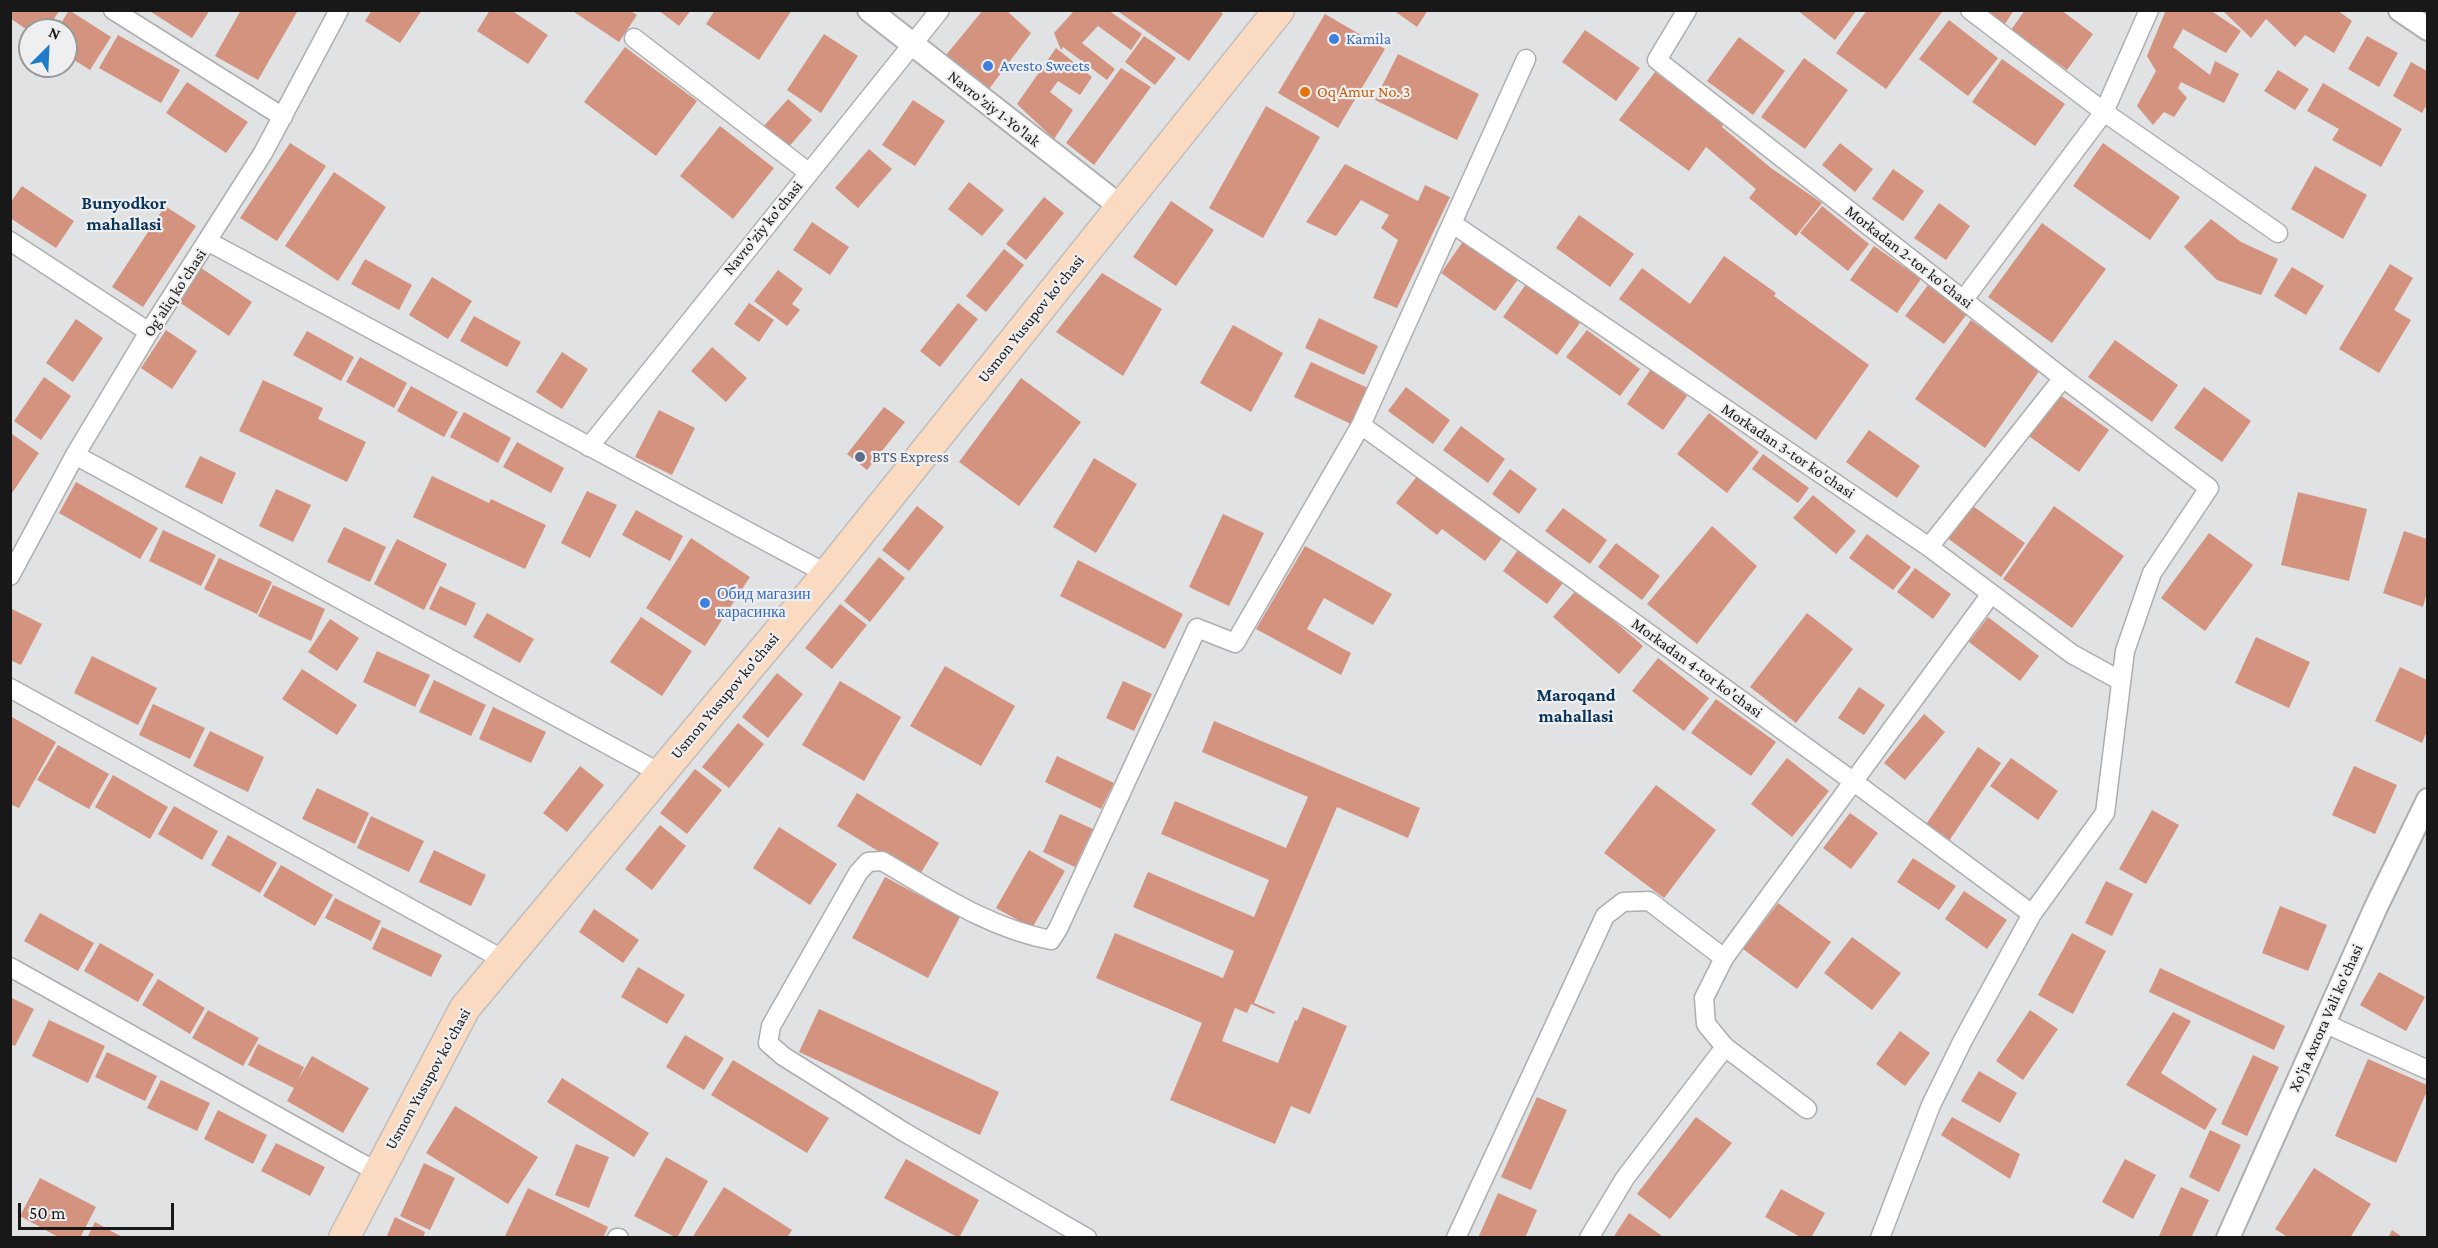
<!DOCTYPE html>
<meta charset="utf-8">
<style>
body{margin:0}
#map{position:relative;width:2438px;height:1248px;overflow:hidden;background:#e1e2e4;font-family:"Crimson Pro",serif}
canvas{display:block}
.frame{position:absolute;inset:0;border:12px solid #181818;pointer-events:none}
.north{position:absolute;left:18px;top:18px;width:60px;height:60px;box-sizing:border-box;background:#efeff1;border:2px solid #99999a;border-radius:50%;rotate:24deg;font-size:16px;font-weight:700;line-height:24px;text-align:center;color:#181818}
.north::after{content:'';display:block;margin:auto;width:21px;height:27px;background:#207bc8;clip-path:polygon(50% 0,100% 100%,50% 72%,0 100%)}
.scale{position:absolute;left:18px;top:1203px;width:156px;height:27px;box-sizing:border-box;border:3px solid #181818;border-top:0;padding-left:8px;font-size:18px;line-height:21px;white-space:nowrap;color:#181818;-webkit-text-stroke:4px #efeff1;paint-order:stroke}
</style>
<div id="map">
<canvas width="2438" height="1248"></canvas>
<div class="frame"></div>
<div class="north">N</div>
<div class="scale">50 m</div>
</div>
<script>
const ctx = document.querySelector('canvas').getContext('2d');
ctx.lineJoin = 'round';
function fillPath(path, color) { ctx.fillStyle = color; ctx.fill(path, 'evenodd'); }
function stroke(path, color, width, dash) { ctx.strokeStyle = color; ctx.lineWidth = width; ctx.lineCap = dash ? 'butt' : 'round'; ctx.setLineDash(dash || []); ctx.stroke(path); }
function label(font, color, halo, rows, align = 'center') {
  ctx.font = font + ' "Crimson Pro",serif'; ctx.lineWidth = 4.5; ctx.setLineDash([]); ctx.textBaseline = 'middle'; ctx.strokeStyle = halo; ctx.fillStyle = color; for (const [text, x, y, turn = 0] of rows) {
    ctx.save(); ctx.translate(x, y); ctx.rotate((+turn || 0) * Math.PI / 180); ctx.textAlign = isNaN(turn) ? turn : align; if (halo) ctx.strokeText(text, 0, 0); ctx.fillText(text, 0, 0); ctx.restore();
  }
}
const building = new Path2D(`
 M10,10H60L46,30H30V32L10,18Z
 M69,10L111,37L90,70L66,55V30H57Z
 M148,10H210L192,38Z
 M241,10L297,12L258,80L215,56Z
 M372,10H422L400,43L365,21Z
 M490,10H511L548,35L528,64L477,31Z
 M575,10H629L637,15L619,42L574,12Z
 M658,10H691L679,26Z
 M715,10H792L759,60L706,24Z
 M983,10H1006L1031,33L989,89L946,55Z
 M1071,10H1108L1142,34L1131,50L1098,26L1082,43L1115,69L1107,80L1063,47L1061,50L1054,33L1073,12Z
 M1116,10H1219L1223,14L1189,61Z
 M1393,10H1428L1417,27Z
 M1797,10H1857L1835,40Z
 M1867,10H1939L1942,12L1886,89L1836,53Z
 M1986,10H2014L2005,24Z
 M2025,10H2061L2093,34L2067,70L2011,30Z
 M2166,10H2210L2241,31L2226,53L2183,29L2173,47L2210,75L2215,61L2239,74L2224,103L2181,82L2178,88L2187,98L2174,117L2164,112L2153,125L2137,106L2156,71L2147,56Z
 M2222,10H2337L2352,21L2334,53L2305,35L2295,47L2266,19L2251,38Z
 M1325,14L1385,49L1338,128L1278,93Z
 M1949,20L1998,58L1968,96L1919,59Z
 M1585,30L1640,68L1616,101L1562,62Z
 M824,34L858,56L821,113L787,90Z
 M118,35L180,70L161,103L99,68Z
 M1144,36L1176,58L1155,85L1125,62Z
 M2367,36L2398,53L2379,87L2348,69Z
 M1739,37L1785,71L1753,115L1707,81Z
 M625,47L697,101L656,156L584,102Z
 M1056,48L1092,77L1080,95L1058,81L1050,92L1073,110L1054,139L1017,104Z
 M1398,54L1479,94L1457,140L1375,100Z
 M1804,58L1848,90L1805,149L1761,117Z
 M2002,59L2065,104L2035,146L1972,102Z
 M2411,62L2427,71V104L2422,113L2393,96Z
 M1121,68L1151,87L1094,165L1066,143Z
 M2278,70L2309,89L2295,110L2264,91Z
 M1655,72L1724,123L1722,127L1771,168L1822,203L1796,236L1749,198L1756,189L1706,147L1689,171L1619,120Z
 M187,82L248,122L226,153L166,113Z
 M2323,83L2402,129L2381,167L2332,140L2339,129L2307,111Z
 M788,99L812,120L787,149L762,128Z
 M913,100L945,121L915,166L882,145Z
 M1266,106L1320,137L1263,238L1209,208Z
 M720,126L774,168L733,219L680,176Z
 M290,143L326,166L277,241L240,218Z
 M1840,143L1873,169L1855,192L1822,165Z
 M2103,143L2180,197L2150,240L2073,186Z
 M869,149L892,169L858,208L835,188Z
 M1345,164L1418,201L1425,185L1450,197L1397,308L1373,298L1398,240L1381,228L1389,215L1361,200L1336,236L1306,222Z
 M2315,166L2367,195L2343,239L2291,209Z
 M1893,169L1924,191L1903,221L1872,199Z
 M334,172L386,207L338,281L285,246Z
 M969,182L1004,210L982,236L948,209Z
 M22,186L74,221L56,248L10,218V203Z
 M1044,197L1064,213L1026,260L1006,244Z
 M1171,201L1214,230L1176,286L1133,257Z
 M1939,203L1970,226L1946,260L1914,238Z
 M165,206L196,226L143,307L112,287Z
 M1822,206L1869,244L1848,271L1800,233Z
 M1579,215L1634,254L1610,287L1556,248Z
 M2211,219L2241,242L2278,259L2261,295L2217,280L2184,247Z
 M812,222L849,247L830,275L793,250Z
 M2042,223L2106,269L2052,343L1988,297Z
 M1464,240L1519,278L1495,311L1441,273Z
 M1874,246L1921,279L1897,313L1850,280Z
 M1004,249L1024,265L986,312L966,296Z
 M1724,256L1776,293L1774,296L1869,365L1816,440L1619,299L1642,268L1690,304Z
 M365,259L412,285L399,310L351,284Z
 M2390,264L2413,278L2394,310L2411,320L2379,373L2339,349Z
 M2292,267L2324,286L2306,315L2274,296Z
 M201,268L252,302L229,336L179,302Z
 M778,270L803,289L792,304L800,310L787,326L754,301Z
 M1102,273L1162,309L1123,376L1056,332Z
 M432,277L472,301L448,339L409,315Z
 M1526,284L1580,323L1557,355L1503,317Z
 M1928,285L1967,314L1944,344L1905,316Z
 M749,303L774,320L759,342L734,324Z
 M958,303L978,319L940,367L920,351Z
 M474,316L521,342L507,367L460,341Z
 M1319,318L1378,346L1364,375L1305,348Z
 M76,319L103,338L73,382L46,363Z
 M1971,320L2040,370L1985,448L1915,399Z
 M1233,325L1283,353L1251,412L1200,383Z
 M166,330L197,351L172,389L141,368Z
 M1587,330L1640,369L1620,396L1566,357Z
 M307,331L354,357L341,381L293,355Z
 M2115,340L2178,385L2152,422L2088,377Z
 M712,347L747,378L726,402L691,371Z
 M562,352L588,369L562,409L536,392Z
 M360,357L407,383L394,408L346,382Z
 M1311,362L1370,389L1353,425L1294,397Z
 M1651,369L1687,396L1663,430L1627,404Z
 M44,377L71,396L41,440L14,421Z
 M1021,378L1081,422L1019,506L959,462Z
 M263,380L323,408L318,419L366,442L347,482L239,431Z
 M411,386L458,412L444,437L397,411Z
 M1406,387L1450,420L1433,444L1388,411Z
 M2204,387L2251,421L2222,462L2174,428Z
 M2056,392L2109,430L2079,472L2026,434Z
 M884,407L905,422L867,470L847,454Z
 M659,410L695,428L672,475L635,457Z
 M464,412L511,438L498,463L450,437Z
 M1709,413L1759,452L1727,493L1677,454Z
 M1461,426L1505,459L1488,483L1443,450Z
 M1869,430L1920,466L1897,498L1846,462Z
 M12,434L39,453L10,496V437Z
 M517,442L564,468L551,493L503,467Z
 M1763,454L1809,488L1798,503L1752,469Z
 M200,456L236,473L222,504L185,487Z
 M1094,458L1137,484L1096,553L1053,527Z
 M1510,469L1537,489L1519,514L1492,494Z
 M1418,475L1503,537L1485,561L1442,529L1437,535L1396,503Z
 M432,476L489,503L491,499L546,525L525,569L413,517Z
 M76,482L158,528L140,559L59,513Z
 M276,489L311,505L293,542L259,526Z
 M587,491L617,505L590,558L561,543Z
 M2298,492L2367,509L2349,581L2281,565Z
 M1813,495L1856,531L1836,554L1793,518Z
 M1967,502L2025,543L2001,577L1943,535Z
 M917,506L944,527L909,571L882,550Z
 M2054,506L2124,556L2072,628L2003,579Z
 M1563,508L1607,540L1590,564L1545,531Z
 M636,510L683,536L670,561L622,535Z
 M1223,514L1264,533L1229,606L1189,587Z
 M1712,526L1757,566L1697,644L1647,604Z
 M344,527L386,547L370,582L327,562Z
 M163,530L216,555L201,586L149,561Z
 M2404,531L2427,539V592L2423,607L2383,593Z
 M2209,533L2253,565L2205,631L2161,598Z
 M1867,534L1911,567L1893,590L1849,558Z
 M691,538L750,577L705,646L646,608Z
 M397,539L447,564L424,610L374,584Z
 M1616,543L1660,576L1642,600L1598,567Z
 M1305,546L1392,594L1373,625L1324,598L1307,629L1351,653L1341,675L1256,629Z
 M1520,547L1565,580L1547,604L1503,571Z
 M879,557L905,578L870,622L844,601Z
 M219,558L272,582L257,614L204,589Z
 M1078,560L1183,614L1165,649L1060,596Z
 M1915,568L1951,594L1933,619L1897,592Z
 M273,585L325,609L311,641L258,616Z
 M440,586L476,603L466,626L429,609Z
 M1577,589L1643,646L1619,674L1553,617Z
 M840,604L867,625L832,669L805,648Z
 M10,608L42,624L21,665L10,660Z
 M487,613L534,639L520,663L473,637Z
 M1807,613L1853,649L1796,723L1750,687Z
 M641,617L692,651L662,696L610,662Z
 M1988,617L2039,656L2020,681L1969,642Z
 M330,619L359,638L337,671L308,652Z
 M2256,637L2310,662L2289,708L2235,683Z
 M377,651L430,675L415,707L363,682Z
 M92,656L157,688L138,725L74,693Z
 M1658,658L1709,698L1684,731L1632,691Z
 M945,666L1015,706L981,766L910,726Z
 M2400,667L2427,680V731L2422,743L2375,721Z
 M302,669L357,705L337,735L282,699Z
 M777,673L803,694L768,738L742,717Z
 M434,680L486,705L471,736L419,712Z
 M840,681L901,717L864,781L802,745Z
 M1123,681L1152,694L1134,731L1106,718Z
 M1859,687L1885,705L1864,735L1838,718Z
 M1716,699L1776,742L1751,776L1691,733Z
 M153,704L205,728L190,759L139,735Z
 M493,707L546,732L531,763L479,739Z
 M1924,714L1945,732L1905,780L1884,763Z
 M10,716L56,742L19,808L10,804Z
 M1214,721L1420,808L1408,838L1337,807L1254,1003L1275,1012L1274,1014L1251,1004L1247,1013L1235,1008L1222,1041L1278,1063L1295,1020L1297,1021L1303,1007L1347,1026L1310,1114L1291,1106L1275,1144L1170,1100L1202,1023L1096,978L1115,933L1223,978L1234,951L1133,907L1148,872L1254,917L1269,880L1161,834L1175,801L1286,848L1308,797L1202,752Z
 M738,723L764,744L729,788L702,767Z
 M210,731L264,757L248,792L193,766Z
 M58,745L109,774L89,809L37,780Z
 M1978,747L2001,763L1947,844L1923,829Z
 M1057,756L1114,783L1101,809L1045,782Z
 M1787,758L1829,791L1792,837L1751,804Z
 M2011,758L2058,791L2038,820L1990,786Z
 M580,766L604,785L567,832L543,813Z
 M2354,766L2397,785L2375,834L2332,815Z
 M695,769L722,790L687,834L660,813Z
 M113,775L168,807L150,839L95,807Z
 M1656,785L1716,830L1664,898L1604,853Z
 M317,788L369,813L355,844L302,819Z
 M857,793L939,843L919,876L837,826Z
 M174,806L218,831L202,860L158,834Z
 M2152,810L2179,825L2146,884L2119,869Z
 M1850,813L1878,833L1851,869L1823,848Z
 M1060,814L1093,829L1075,867L1043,852Z
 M371,816L424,841L409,872L357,848Z
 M660,825L686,846L652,890L625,869Z
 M779,827L837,864L810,905L753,868Z
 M228,835L277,863L260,893L211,865Z
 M434,850L486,875L471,906L419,882Z
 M1029,850L1065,871L1032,928L996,908Z
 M1913,858L1956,886L1939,910L1897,882Z
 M281,865L333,895L315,926L263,896Z
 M885,877L960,917L928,978L852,938Z
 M2106,881L2133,894L2112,936L2085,923Z
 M1964,891L2007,920L1987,949L1945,919Z
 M335,898L381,921L371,941L325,918Z
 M1778,903L1831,942L1797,989L1743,949Z
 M2280,906L2327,925L2308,971L2262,953Z
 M594,909L639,940L623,963L579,932Z
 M40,913L94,943L78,971L24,941Z
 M382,927L442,955L431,977L372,949Z
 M2072,933L2106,951L2073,1014L2038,995Z
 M1852,937L1901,973L1872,1010L1824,973Z
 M100,943L154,974L138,1002L84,971Z
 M638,967L685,995L667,1024L621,997Z
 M2160,968L2285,1026L2274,1050L2149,992Z
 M2379,972L2425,997L2406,1031L2360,1005Z
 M158,979L205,1008L190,1034L142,1005Z
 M10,997L34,1009L15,1046L10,1044Z
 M819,1009L999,1092L980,1135L799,1052Z
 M208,1010L259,1038L243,1066L192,1038Z
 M2030,1010L2058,1029L2023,1080L1996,1061Z
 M2173,1012L2191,1021L2161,1073L2217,1109L2205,1130L2126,1085Z
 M49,1020L105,1046L88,1083L32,1056Z
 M1900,1031L1930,1053L1905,1086L1876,1064Z
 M685,1035L724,1058L704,1090L666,1067Z
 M258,1044L304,1067L298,1080L312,1056L369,1088L343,1133L287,1101L294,1088L248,1065Z
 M107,1052L157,1076L145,1101L95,1077Z
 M2253,1055L2279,1067L2247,1136L2221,1124Z
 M2368,1059L2427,1085V1091L2396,1163L2335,1136Z
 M733,1060L829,1118L807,1153L711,1095Z
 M1979,1071L2017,1093L2000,1123L1961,1101Z
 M562,1078L649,1133L634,1157L547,1102Z
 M161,1080L210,1103L197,1131L147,1108Z
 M1537,1097L1567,1110L1531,1190L1501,1177Z
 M455,1106L538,1157L508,1204L426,1153Z
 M218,1110L267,1135L253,1164L204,1139Z
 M1696,1117L1732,1143L1670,1219L1637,1194Z
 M1952,1117L2020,1154L2010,1179L1941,1135Z
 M2210,1130L2241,1145L2219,1192L2189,1177Z
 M276,1143L325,1167L310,1196L261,1171Z
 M576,1144L609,1157L589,1208L555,1195Z
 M666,1157L708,1181L677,1238L634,1216Z
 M906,1159L979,1200L959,1238L884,1198Z
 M2125,1159L2156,1175L2133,1219L2102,1202Z
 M424,1163L455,1178L430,1230L400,1216Z
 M2314,1168L2371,1204L2350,1238H2289L2275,1229Z
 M40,1178L96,1207L80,1238H60L20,1216Z
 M724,1187L792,1230L787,1238H692Z
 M2181,1187L2209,1200L2191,1238H2163L2159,1236Z
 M528,1188L608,1227L603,1238H504Z
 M1781,1189L1825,1213L1811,1238H1802L1765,1217Z
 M1498,1193L1537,1210L1525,1238H1478Z
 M1629,1213L1665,1238H1613Z
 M395,1217L425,1232L423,1238H386Z
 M95,1222L124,1238H87Z
 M2392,1230L2404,1238H2388Z`);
const minor = new Path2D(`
 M113,10L283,117
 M1687,10L1657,60L2063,378L2209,488L2152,573L2125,651L2105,813L2032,914L1963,1040L1931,1105L1880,1238
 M1970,10L2104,112L2149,10
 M634,38L808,172
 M1453,224L1929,547L2072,654L2121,681
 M10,241L149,332
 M209,242L827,574
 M1964,299L2104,112L2278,233
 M1361,425L1854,782L2032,914
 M589,447L940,10
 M75,455L660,773
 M1929,547L2063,378
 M10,576L75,455L149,332L263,153L339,10
 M10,688L504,960
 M1724,958L1704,998L1706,1024L1725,1047L1807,1109
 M10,967L377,1172
 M2324,1023L2428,1070
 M617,1238H619
 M1087,1238L904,1132L783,1056L768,1043L771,1026L858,873L868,862L882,861C936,892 988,928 1051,940L1058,929L1197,628L1235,643L1361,425L1526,59
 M1456,1238L1605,916L1623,902L1649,901L1724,958L1991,594
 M1589,1238L1625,1178L1725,1047`);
const tertiary = new Path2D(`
 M869,10L1121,207
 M2400,10L2428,29
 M2228,1238L2376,907L2428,800`);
const primary = new Path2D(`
 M344,1238L465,1008L827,574L1279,10`);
const markers = [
 [1334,39,6,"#3f7fe0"],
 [988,66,6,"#3f7fe0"],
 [1305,92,6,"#e8710a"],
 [860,457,6,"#5c6f8a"],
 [705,603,6,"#3f7fe0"]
];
const shopNames = [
 ["Kamila",1346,39],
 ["Avesto Sweets",1000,66],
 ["Обид магазин",717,594],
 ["карасинка",717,612]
];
const foodNames = [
 ["Oq Amur No. 3",1317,92]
];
const streetNames = [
 ["Navro'ziy 1-Yo'lak",994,109,38],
 ["Navro'ziy ko'chasi",763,228,-51],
 ["Morkadan 2-tor ko'chasi",1909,257,38],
 ["Og'aliq ko'chasi",175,293,-57],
 ["Usmon Yusupov ko'chasi",1031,319,-51],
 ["Morkadan 3-tor ko'chasi",1788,451,34],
 ["Morkadan 4-tor ko'chasi",1697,668,36],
 ["Usmon Yusupov ko'chasi",725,696,-50],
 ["Xo'ja Axrora Vali ko'chasi",2326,1018,-66],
 ["Usmon Yusupov ko'chasi",428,1079,-61]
];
const serviceNames = [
 ["BTS Express",872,457]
];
const neighbourhoodNames = [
 ["Bunyodkor",124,203],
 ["mahallasi",124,224],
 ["Maroqand",1576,695],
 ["mahallasi",1576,716]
];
fillPath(building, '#d3937f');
stroke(minor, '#aeaeb0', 21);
stroke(tertiary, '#aeaeb0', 26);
stroke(primary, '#bebebe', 33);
stroke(minor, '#fff', 18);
stroke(tertiary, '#fff', 22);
stroke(primary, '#fadac1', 30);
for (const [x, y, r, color] of markers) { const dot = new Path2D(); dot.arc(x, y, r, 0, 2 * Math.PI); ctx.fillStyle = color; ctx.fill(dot); stroke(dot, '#efeff1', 2); }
label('16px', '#366cbe', '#efeff1', shopNames, 'left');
label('16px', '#c56008', '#efeff1', foodNames, 'left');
label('16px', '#181818', '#efeff1', streetNames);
label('16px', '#4e5e75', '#efeff1', serviceNames, 'left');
label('bold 18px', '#093459', '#efeff1', neighbourhoodNames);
</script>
